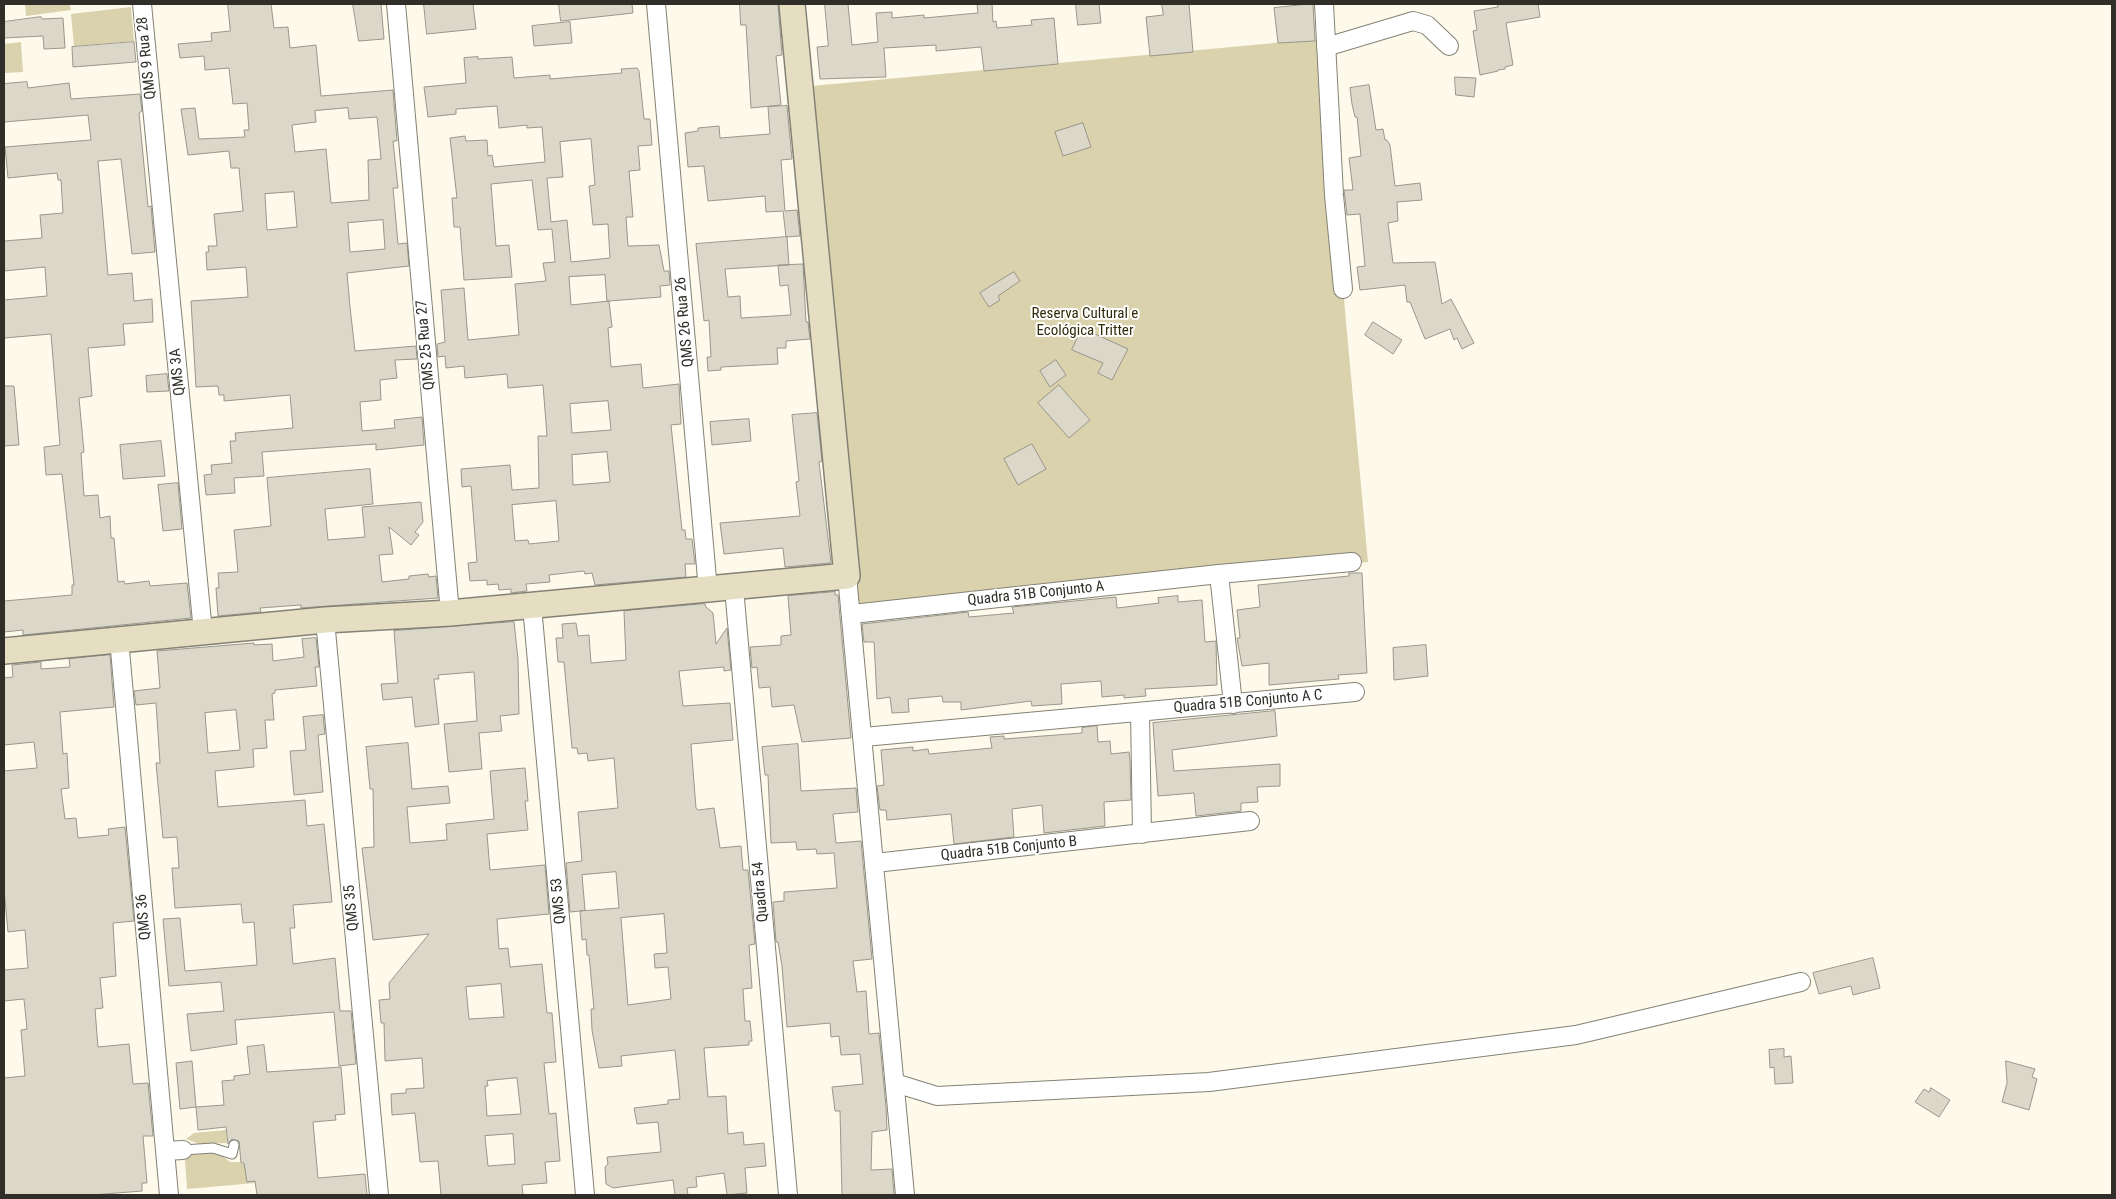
<!DOCTYPE html>
<meta charset="utf-8">
<style>
body{margin:0}
#map{position:relative;width:2116px;height:1199px;overflow:hidden;background:#fdfaec;font-family:"Roboto Condensed",sans-serif}
canvas{display:block}
.frame{position:absolute;inset:0;border:5px solid #302e29;pointer-events:none}
</style>
<div id="map">
<canvas width="2116" height="1199"></canvas>
<div class="frame"></div>
</div>
<script>
const ctx = document.querySelector('canvas').getContext('2d');
ctx.lineJoin = 'round';
function fillPath(path, color) { ctx.fillStyle = color; ctx.fill(path, 'evenodd'); }
function stroke(path, color, width, dash) { ctx.strokeStyle = color; ctx.lineWidth = width; ctx.lineCap = dash ? 'butt' : 'round'; ctx.setLineDash(dash || []); ctx.stroke(path); }
function label(font, color, halo, rows, align = 'center') {
  ctx.font = font + ' "Roboto Condensed",sans-serif'; ctx.lineWidth = 4; ctx.setLineDash([]); ctx.textBaseline = 'middle'; ctx.strokeStyle = halo; ctx.fillStyle = color; for (const [text, x, y, turn = 0] of rows) {
    ctx.save(); ctx.translate(x, y); ctx.rotate((+turn || 0) * Math.PI / 180); ctx.textAlign = isNaN(turn) ? turn : align; if (halo) ctx.strokeText(text, 0, 0); ctx.fillText(text, 0, 0); ctx.restore();
  }
}
const green = new Path2D(`
 M25,4H70L71,10L26,16Z
 M131,7L134,41L74,46L71,14Z
 M1328,38L1343,289L1368,562L855,611L801,87Z
 M21,42L23,72L4,73V44Z
 M226,1130L227,1143L199,1144L186,1139L194,1133Z
 M198,1151L219,1153L230,1162H240L241,1164L276,1161L278,1181L187,1189L185,1160Z`);
const building = new Path2D(`
 M228,4H271L274,28L288,27L290,48L316,45L321,96L393,90L397,141H393L398,188H393L398,244L407,243L409,266L347,273L350,307L355,351L416,346L417,359L395,360L397,378L380,380L381,400L360,402L362,431L395,428L394,420L422,417L424,445L376,450V444L262,452L264,476L234,478L235,493L206,495L204,475L212,474L211,465L232,463L230,441H236L235,433L293,428L290,395L224,401V395H219L218,386L196,387L191,301L248,297L246,267L207,270L206,252H209L208,246H217L214,214L243,211L239,168H231L229,151L188,155L181,109L195,108L199,139L245,137L244,130H249L247,103L233,104L229,68L205,70L204,56L180,58L178,44L212,41L211,33L230,31ZM348,108L349,119L377,117L381,159L368,160L369,200L331,203L326,149L295,152L292,125L316,122L315,111ZM294,192L297,227L267,230L265,194ZM383,220L385,249L350,252L348,223Z
 M353,4H381L384,39L359,41Z
 M424,4H473L476,29L427,34Z
 M559,4H632L633,13L561,21Z
 M740,4H778L782,55L776,56L781,105L751,108L746,25H741Z
 M825,4H848L852,45L878,42L876,13L892,12V18L924,15V18L978,13L977,4H992L993,22L996,21L997,28L1032,25L1031,20L1054,18L1058,64L984,71L981,47L936,51V45L884,48L886,77L820,79L817,47L828,46Z
 M1076,4H1099L1101,23L1078,25Z
 M1162,4H1189L1193,52L1150,56L1146,17L1163,15Z
 M1313,4L1315,41L1278,43L1274,8Z
 M1497,4H1538L1540,17L1506,23L1513,65L1505,67V69L1498,70V71L1480,75L1473,31L1477,30L1474,11L1498,7Z
 M41,17L42,19L63,18L65,48L44,49L43,36L4,38V22Z
 M570,22L572,43L534,46L532,26Z
 M134,42L136,62L73,67L72,47Z
 M478,57V59L512,57L514,78L550,75V79L622,73L621,69L637,68L639,71L644,119H650L652,145L638,146L640,170L629,171L633,217H626L628,246L659,245L664,271H669L670,285L660,286L661,297L609,301L612,327L608,328L611,367L641,364L643,388L679,384L681,424L671,425L682,530H685L686,539H692L695,564H685L686,577L595,585L592,573L585,574L584,571L549,575L550,582L526,584L527,591L511,593V589L499,590L498,584L487,585V580L470,581L468,563L477,562L471,486L462,487L461,469L510,465L512,490L539,488L538,436H547L543,385L508,388L507,374L465,378L464,366L446,368L445,356L438,357L437,344L445,342L441,290L464,288L468,340L519,335L515,284L546,281L543,263L555,262L552,229L538,230L532,180L491,184L496,246L509,245L512,277L464,280L460,227H454L452,198H457L450,138L465,136L466,141L487,140L488,156L492,155L494,167L545,162L542,127L527,128V125L499,128L497,106L456,109V114L428,117L424,87L466,83L464,58ZM591,139L595,185L589,186L593,225L608,224L610,258L571,262L567,220L551,222L547,178L563,177L560,142ZM605,275L607,302L609,301L571,305L569,277ZM608,401L611,430L572,433L570,404ZM607,452L610,482L573,485L572,455ZM556,501L559,541L529,544L528,540L515,541L512,505Z
 M1455,77L1476,78L1474,97L1456,95Z
 M27,82L28,88L69,83L71,99L140,94L142,111L139,113L148,207L151,206L155,252L132,254L121,159L98,161L108,275L132,273L134,301L152,299L153,322L123,324L125,345L88,348L92,396L79,398L84,452L81,453L84,496L98,495L100,518L110,516L111,538H114L118,582L124,581L125,584L149,581L150,586L187,583L191,618L23,635V630L4,632V601L72,595V585H74L62,474L46,475L44,447L60,445L51,334L4,338V300L47,296L45,267L4,271V241L42,238L40,215L63,213L61,180H58L57,173L8,178L5,147L91,140L88,115L4,122V84Z
 M1369,85L1376,130L1383,129L1385,140H1387L1390,145L1395,186L1420,183L1422,200L1397,202L1398,221L1388,223L1393,263L1435,262L1442,304L1451,299L1474,343L1462,349L1457,338L1454,340L1450,329L1425,339L1410,302H1407L1405,285L1360,290L1357,267L1365,266L1360,214L1347,215L1344,190H1353L1349,158L1361,156L1357,117H1355L1352,104L1350,88Z
 M787,106L792,159L781,160L785,211L797,210L800,236L786,237L783,211L766,212L765,196L708,201L704,166L688,167L685,133L698,131V128L719,126L720,138L770,134L768,107Z
 M1083,123L1091,147L1063,156L1055,132Z
 M787,237L789,265L725,269L728,297L740,296L741,318L791,315L788,285L780,286L778,265L803,264L806,322H808L810,339L786,341V348H777L778,364L721,367V370L708,371L707,357H711L709,320L704,321L696,244Z
 M1014,272L1020,281L998,296L1000,300L989,307L980,293Z
 M1373,322L1402,340L1393,354L1365,335Z
 M1082,328L1128,349L1112,380L1098,373L1103,363L1072,350Z
 M1056,360L1066,375L1050,387L1040,371Z
 M167,374L169,391L147,392L146,376Z
 M1059,385L1090,420L1069,438L1038,403Z
 M4,386H14L19,445L4,446Z
 M817,413L822,461L819,462L831,563L785,567L783,548L724,554L720,523L800,516L796,482L799,481L792,415Z
 M749,419L751,441L712,445L710,422Z
 M161,441L165,476L123,479L120,445Z
 M1032,444L1046,469L1018,485L1004,459Z
 M370,469L373,504L325,509L328,540L365,537L362,507L421,502L423,522L415,532L419,535L411,545L389,527L393,554L379,555L382,582L409,579V576L428,574L429,577L436,576L438,598L301,608V605L260,608L261,612L218,616L216,588H219L218,573L238,572L234,530L271,526L267,478Z
 M178,483L182,529L163,531L158,485Z
 M1349,573H1362L1367,673L1338,675L1339,679L1269,685V663L1242,666L1237,638H1240L1237,610L1260,607L1258,585L1349,576Z
 M835,592V595H838L851,738L802,742L794,705L772,707L770,687L759,688L757,667L752,668L750,647L781,645V636L791,635L788,596Z
 M1178,596V602L1202,600L1205,642L1216,641L1217,685L1145,689L1146,696L1124,698V695L1102,697L1101,681L1061,684L1062,704L1032,706L1031,701L961,710V702H943L942,696L908,699L909,712L892,713L890,697L877,699L874,642H864L862,624L968,612L969,617L1014,613L1012,607L1116,597L1117,608L1159,603L1158,598Z
 M705,604L706,607L713,613L716,644L727,628L731,670L724,671V667L679,671L683,706L730,703L733,740L691,744L696,808L698,810L714,808L720,848L741,846L743,870H748L755,944L749,945L752,988L743,989L745,1021H750L752,1041H749V1045L704,1048L708,1097L726,1096L728,1134L743,1132L744,1145L764,1143L766,1166L745,1168L747,1193L727,1195L724,1173L696,1177L697,1187L687,1188L688,1195H675L673,1180L613,1188L606,1184L605,1167L608,1164L607,1157L661,1152L658,1122L637,1124L634,1108L668,1104V1100L680,1099L675,1050L621,1056L622,1066L599,1068L592,1030L591,1009H594L589,955H587L586,939L582,940L580,911L570,912L566,863L582,861L578,812L618,808L614,758L588,761L587,753L578,754L577,748H572L564,662H558L556,638H563L562,624L576,623L578,636L589,635L591,663L626,660L624,611ZM616,872L619,908L580,911L585,910L582,875ZM664,914L667,953L654,954L655,968L668,967L671,999L628,1005L621,918Z
 M514,622L518,659L519,714L500,716L502,731L479,733L482,769L449,772L444,724L477,721L474,672L438,675L439,679H434L439,724L415,727L412,697L383,700L381,684L398,683L394,631Z
 M316,638L319,667H315L317,686L275,690V693L272,694L274,720H265L267,748L253,749L254,767L215,771L218,807L305,800L307,826L324,824L332,902L293,905L295,928H290L293,964L335,958L340,1011H351L356,1064L339,1066L334,1012L235,1020L237,1044L191,1051L187,1014L224,1011L221,982L169,986L163,919L180,918L185,971L257,965L254,922L243,923L241,904L175,908L172,868H179L177,837L163,838L156,763H160L156,703L136,705L134,691L160,688L157,651L254,643V645L272,644L273,661L304,657L302,639ZM236,710L240,750L208,753L205,713Z
 M1426,645L1428,676L1394,680L1393,648Z
 M110,655L114,707L60,712L63,754L67,753L69,788L61,789L65,819L76,818L78,838L109,835L108,829L125,827L134,921L113,923L116,976L100,978L103,1008L95,1009L98,1047L129,1044L133,1084L148,1083L153,1136H143L147,1183H142V1191L92,1195H4V1078L25,1076L21,1030L27,1029L24,999L4,1001V970L28,968L25,930L8,932L4,890V771L37,768L34,742L4,745V678L13,677L12,665L41,662V669L70,667L69,659Z
 M1275,711L1277,736L1172,750L1174,771L1280,764V786L1257,787L1258,802L1241,803V811L1196,816L1194,793L1158,796L1153,723Z
 M323,715L325,734L318,735L323,792L294,795L290,751L306,750L303,717Z
 M1097,726L1098,742L1110,741L1111,754L1129,752L1130,760L1131,800L1104,802L1105,826L1044,833L1042,805L1012,809L1014,837L954,844L951,814L887,820L886,810H880L877,786L884,785L881,750L913,747V751L928,749L929,754L992,748L990,737L1004,736V739L1082,733V728Z
 M408,743L412,789L448,786L450,803L407,807L410,843L447,840L446,824L494,819L490,771L525,768L528,801H525L528,830L487,834L490,870L545,865L549,914L497,919L499,949L508,948L510,967L542,964L547,1013H552L556,1062L544,1063L549,1114L556,1113L560,1161L545,1162L547,1183L522,1185L523,1195H441L438,1161L420,1162L415,1113L392,1115L391,1094L406,1093V1089L424,1088L422,1058L385,1061L384,1023H381L379,1000L390,999L389,983L429,934L373,940L362,848L374,847L373,789H370L366,747ZM501,984L504,1017L469,1019L466,987ZM517,1078L521,1114L487,1116L485,1086H488L487,1081ZM513,1134L515,1164L488,1166L485,1136Z
 M798,744L801,791L856,788L858,812L833,814L836,843L861,841L872,959L853,961L857,992L866,991L869,1034L879,1033L886,1107L887,1130L872,1132L871,1170L892,1169L894,1195H842L840,1111H835L832,1087L863,1084L860,1054L841,1055L839,1036L831,1037L830,1023L787,1027L782,966L778,942H776L773,902L784,901V892L837,888L834,853L817,854L816,849L797,850L796,842L771,843L768,775H765L762,747Z
 M1873,958L1880,988L1853,995L1851,986L1819,994L1813,973Z
 M264,1045L267,1072L341,1067L345,1114L335,1115L336,1120L313,1122L318,1178L365,1174L367,1195H257L255,1181L247,1182L244,1163H241L239,1141L232,1139L228,1144L226,1127L198,1130L196,1107L180,1109L176,1063L192,1061L196,1107L224,1105L222,1081L234,1080V1076L250,1074L247,1047Z
 M1784,1049V1057L1791,1056L1793,1083L1775,1084L1774,1067L1770,1068L1769,1050Z
 M2006,1061L2035,1069L2032,1077L2037,1079L2029,1110L2002,1102L2007,1083Z
 M1931,1088L1950,1100L1939,1117L1915,1102L1924,1089L1929,1092Z`);
const lane = new Path2D(`
 M183,1150L213,1148L232,1154L234,1145`);
const street = new Path2D(`
 M142,4L203,632
 M396,4L450,613
 M656,4L708,590
 M1324,4L1334,195L1343,289
 M1326,47L1413,21L1427,25L1449,46
 M1219,574L1233,704
 M847,576L905,1195
 M734,588L788,1195
 M532,606L585,1195
 M852,614L1219,574L1352,562
 M325,620L379,1195
 M119,639L169,1195
 M1140,712L1142,834
 M864,737L1355,692
 M875,863L1250,821
 M895,1083L937,1096L1209,1082L1576,1035L1801,982
 M165,1151L183,1150`);
const secondary = new Path2D(`
 M4,651L325,620L450,613L847,576L792,4`);
const streetNames = [
 ["QMS 9 Rua 28",147,58,-96],
 ["QMS 26 Rua 26",685,322,-95],
 ["QMS 25 Rua 27",426,345,-95],
 ["QMS 3A",178,372,-96],
 ["Quadra 51B Conjunto A",1036,594,-6],
 ["Quadra 51B Conjunto A C",1248,702,-5],
 ["Quadra 51B Conjunto B",1009,849,-6],
 ["Quadra 54",761,892,-95],
 ["QMS 53",559,901,-95],
 ["QMS 35",352,908,-95],
 ["QMS 36",144,917,-95]
];
const parkNames = [
 ["Reserva Cultural e",1085,314],
 ["Ecológica Tritter",1085,331]
];
fillPath(green, '#dad2ad');
fillPath(building, '#dbd8ca');
stroke(building, '#99968a', 1);
stroke(lane, '#848275', 11);
stroke(street, '#848275', 20);
stroke(secondary, '#848275', 28);
stroke(lane, '#fff', 9);
stroke(street, '#fff', 18);
stroke(secondary, '#e6dec2', 25);
label('15px', '#302e29', '#fff', streetNames);
label('15px', '#312b09', '#fff', parkNames);
</script>
